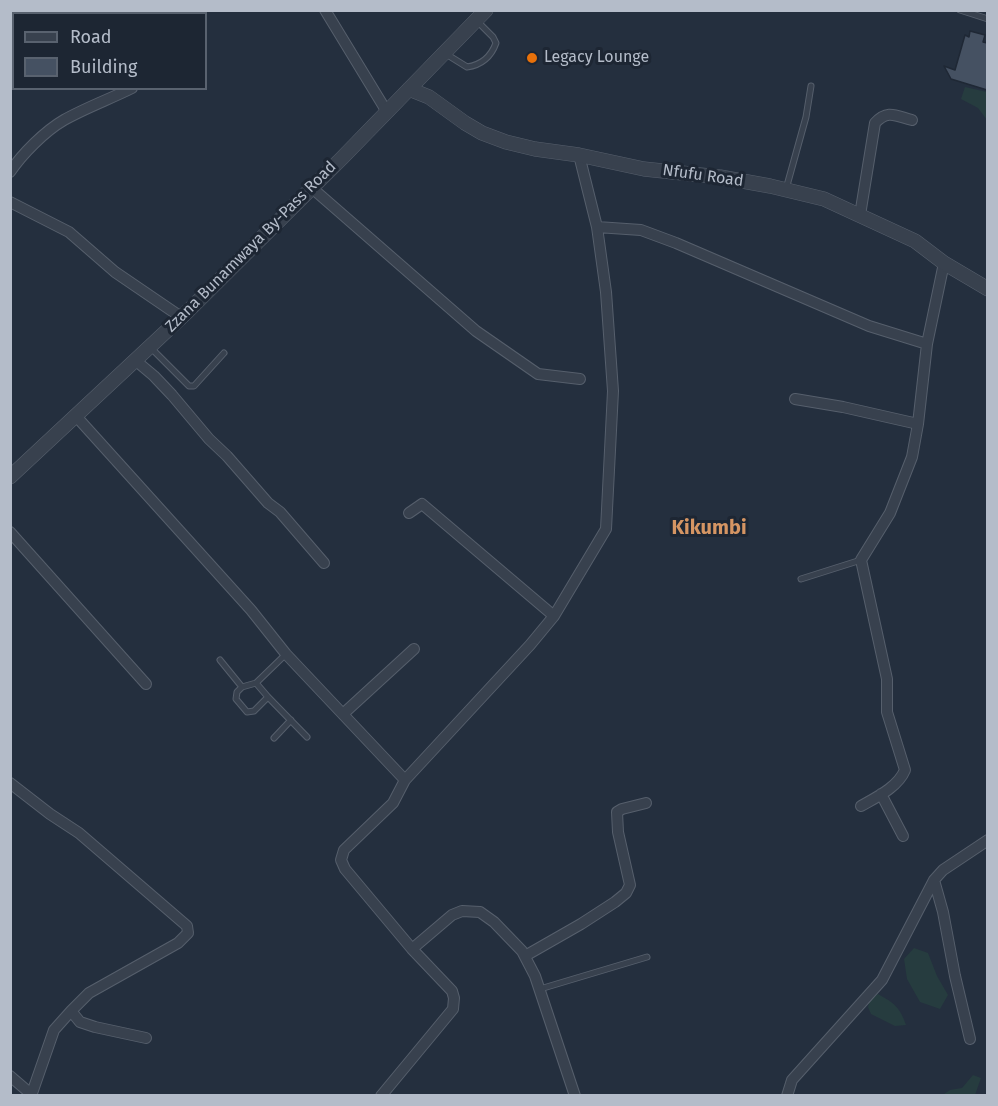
<!DOCTYPE html>
<style>
body{margin:0}
#map{position:relative;width:998px;height:1106px;overflow:hidden;background:#242f3e;font-family:"Fira Sans",sans-serif}
canvas{display:block}
.frame{position:absolute;inset:0;border:12px solid #b4bcc9;pointer-events:none}
.legend{position:absolute;left:12px;top:12px;width:195px;height:78px;box-sizing:border-box;background:#1d2633;border:2px solid #59626f;margin:0;padding:8px 10px;list-style:none;font-size:18px;color:#b4bcc9}
.legend li{display:flex;align-items:center;gap:12px;height:30px}
.legend b{width:30px;border:2px solid #59626f}
</style>
<div id="map">
<canvas width="998" height="1106"></canvas>
<div class="frame"></div>
<ul class="legend">
<li><b style="height:8px;background:#38414e"></b>Road</li>
<li><b style="height:16px;background:#455162"></b>Building</li>
</ul>
</div>
<script>
const ctx = document.querySelector('canvas').getContext('2d');
ctx.lineJoin = 'round';
function fillPath(path, color) { ctx.fillStyle = color; ctx.fill(path, 'evenodd'); }
function stroke(path, color, width, dash) { ctx.strokeStyle = color; ctx.lineWidth = width; ctx.lineCap = dash ? 'butt' : 'round'; ctx.setLineDash(dash || []); ctx.stroke(path); }
function label(font, color, halo, rows, align = 'center') {
  ctx.font = font + ' "Fira Sans",sans-serif'; ctx.lineWidth = 6; ctx.setLineDash([]); ctx.textBaseline = 'middle'; ctx.strokeStyle = halo; ctx.fillStyle = color; for (const [text, x, y, turn = 0] of rows) {
    ctx.save(); ctx.translate(x, y); ctx.rotate((+turn || 0) * Math.PI / 180); ctx.textAlign = isNaN(turn) ? turn : align; if (halo) ctx.strokeText(text, 0, 0); ctx.fillText(text, 0, 0); ctx.restore();
  }
}
const green = new Path2D(`
 M965,87L987,92V120L978,108L961,99Z
 M914,948L928,953L937,976L948,995L940,1009L920,1002L907,979L904,959Z
 M878,994C894,1003 900,1007 906,1025L895,1026L871,1014L868,1007L870,1000Z
 M973,1075L981,1078L975,1095H945L944,1094L950,1090L962,1088Z`);
const building = new Path2D(`
 M970,31L985,35L983,42L987,43V90L951,79L944,66L955,70L965,35L969,37Z`);
const service = new Path2D(`
 M960,10L988,19
 M446,54L467,67C481,65 491,57 496,43L493,37L476,20
 M786,189L806,117L811,86
 M151,348L189,386H194L224,353
 M801,579L861,560
 M220,660L242,687
 M256,683L268,697L307,737
 M268,697L254,711L247,712L236,699L237,692L242,687L256,683L286,654
 M274,738L291,720
 M540,989L647,957`);
const minor = new Path2D(`
 M172,10L173,14
 M325,10L387,112
 M10,172C22,154 45,131 64,120C85,108 110,99 132,88
 M312,188L476,331L538,374L580,379
 M10,202L69,232L115,272L181,317
 M860,215L875,123C888,109 896,116 912,120
 M597,227L641,230L676,243L869,326L927,344
 M135,360L154,376L172,395L209,439L227,456L268,503L280,512L324,563
 M795,399L843,407L918,424
 M75,415L251,610L286,654L405,780L393,803L344,850L341,860L345,869L412,949L452,991L454,998L453,1009L381,1096
 M409,513L422,504L554,616
 M10,532L146,684
 M343,714L414,649
 M405,780L530,645L554,616L606,529L613,391L606,292L597,227L579,155
 M10,783L50,814L79,833L187,926L188,933L178,943L89,993L71,1011L54,1030L31,1096
 M881,794L903,836
 M861,806C877,797 898,787 905,770L887,712V679L861,560L890,513L912,457L918,424L927,344L944,263
 M934,880L943,912L955,976L970,1039
 M412,949L452,915L462,911L480,912L494,922L522,951L535,976L575,1096
 M525,956L581,924L615,902L626,893L630,885L618,832L617,812L622,809L646,803
 M71,1011L80,1022L95,1027L146,1038
 M10,1076L31,1094
 M787,1096L792,1080L882,980L934,880L943,870L988,840`);
const tertiary = new Path2D(`
 M409,89L429,97L465,123L482,133L506,142L535,149L579,155L644,169L720,177L770,186L824,199L915,241L944,263L988,289
 M10,477L188,311L342,158L486,10`);
const markers = [
 [532,58,6,"#e8710a"]
];
const poiNames = [
 ["Legacy Lounge",544,58]
];
const streetNames = [
 ["Nfufu Road",703,176,8],
 ["Zzana Bunamwaya By-Pass Road",251,247,-45]
];
const quarterNames = [
 ["Kikumbi",709,528]
];
fillPath(green, '#263c3f');
fillPath(building, '#455162');
stroke(building, '#1f2835', 1.5);
stroke(service, '#565f6c', 7);
stroke(minor, '#565f6c', 12);
stroke(tertiary, '#565f6c', 15);
stroke(service, '#38414e', 5);
stroke(minor, '#38414e', 10);
stroke(tertiary, '#38414e', 14);
for (const [x, y, r, color] of markers) { const dot = new Path2D(); dot.arc(x, y, r, 0, 2 * Math.PI); ctx.fillStyle = color; ctx.fill(dot); stroke(dot, '#1d2633', 2); }
label('16px', '#b4bcc9', '#1d2633', poiNames, 'left');
label('16px', '#b4bcc9', '#1d2633', streetNames);
label('bold 20px', '#d59563', '#1d2633', quarterNames);
</script>
